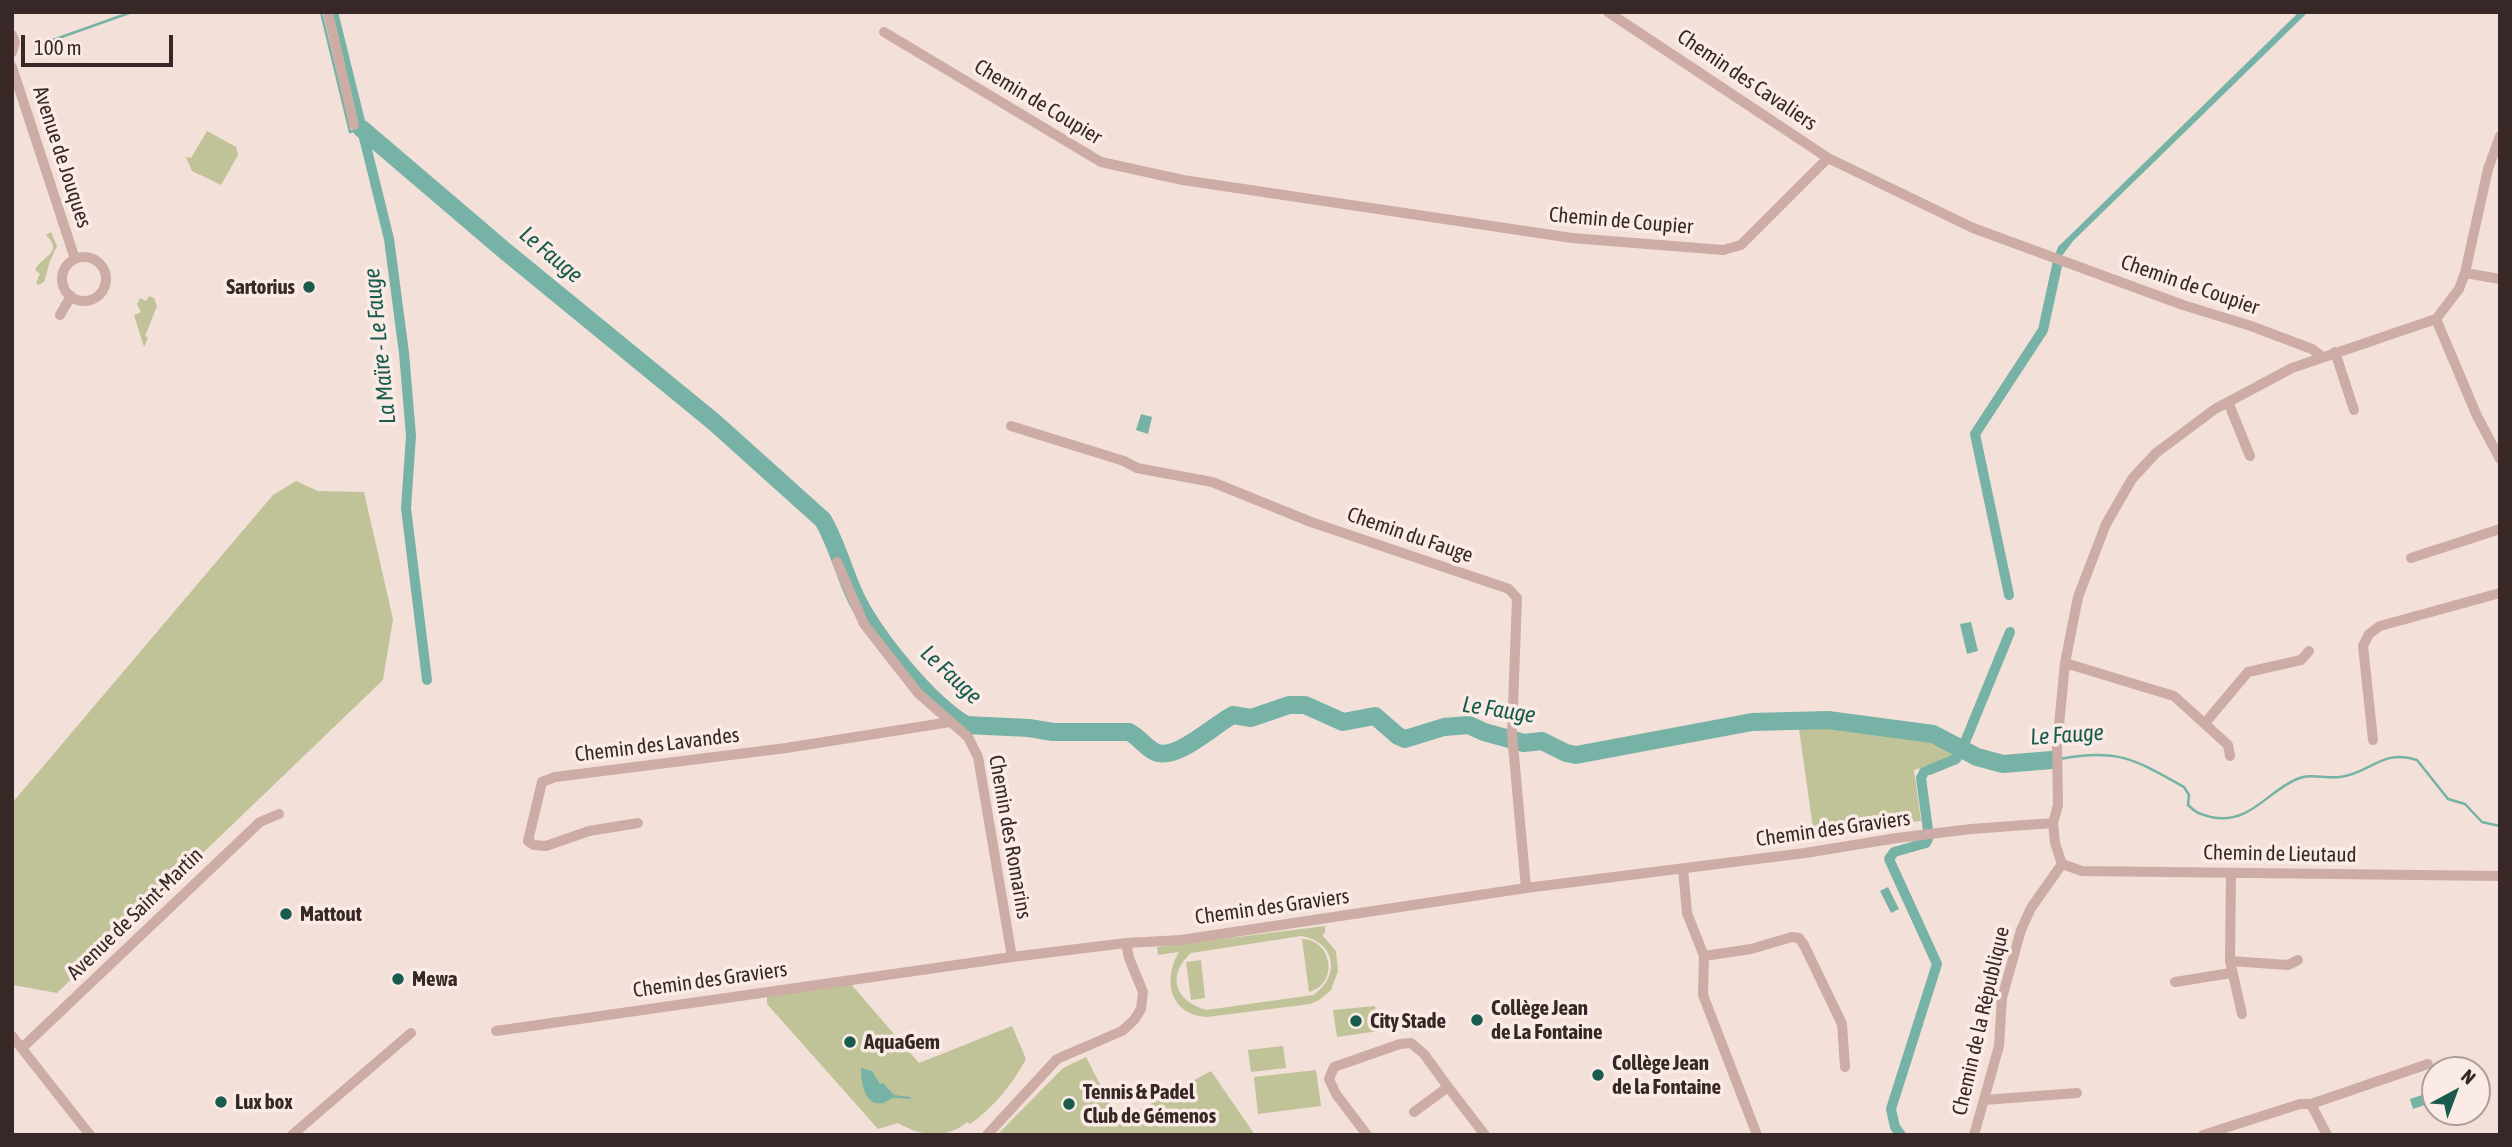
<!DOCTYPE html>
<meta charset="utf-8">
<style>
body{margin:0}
#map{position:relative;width:2512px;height:1147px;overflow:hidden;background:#f3e0d9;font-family:"Asap Condensed",sans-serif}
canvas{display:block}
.frame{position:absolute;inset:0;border:14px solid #372726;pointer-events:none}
.north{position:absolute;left:2421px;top:1056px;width:70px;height:70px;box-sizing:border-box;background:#fbebe6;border:2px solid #ad9d99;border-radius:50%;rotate:41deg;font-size:19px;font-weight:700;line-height:28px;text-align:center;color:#372726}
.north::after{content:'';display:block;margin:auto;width:24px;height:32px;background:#195c4e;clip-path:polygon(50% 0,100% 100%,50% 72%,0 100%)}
.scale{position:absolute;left:21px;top:35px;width:152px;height:32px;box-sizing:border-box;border:4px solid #372726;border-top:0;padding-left:9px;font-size:21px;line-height:24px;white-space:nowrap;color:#372726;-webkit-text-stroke:5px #fbebe6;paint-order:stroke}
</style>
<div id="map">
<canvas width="2512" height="1147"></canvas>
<div class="frame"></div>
<div class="north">N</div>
<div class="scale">100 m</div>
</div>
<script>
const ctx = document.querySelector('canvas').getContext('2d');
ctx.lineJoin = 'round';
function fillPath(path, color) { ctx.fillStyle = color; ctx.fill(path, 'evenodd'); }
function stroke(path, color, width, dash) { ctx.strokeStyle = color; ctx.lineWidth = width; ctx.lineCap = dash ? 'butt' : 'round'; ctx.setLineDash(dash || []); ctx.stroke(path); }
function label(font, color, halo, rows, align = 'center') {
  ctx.font = font + ' "Asap Condensed",sans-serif'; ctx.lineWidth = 7; ctx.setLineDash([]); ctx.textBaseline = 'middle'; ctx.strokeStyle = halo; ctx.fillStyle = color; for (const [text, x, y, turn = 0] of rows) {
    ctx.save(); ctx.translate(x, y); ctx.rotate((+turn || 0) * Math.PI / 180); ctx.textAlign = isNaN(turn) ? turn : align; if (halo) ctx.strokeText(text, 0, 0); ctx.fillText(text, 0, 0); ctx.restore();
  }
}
const green = new Path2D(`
 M207,131L236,147L238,155L221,185L192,171L186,157L191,158Z
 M51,232L57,246L50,261L44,282L38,285L36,283L40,274L35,270C40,257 65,253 46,235Z
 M149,296L154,298L157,306L145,336L148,338L144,347L134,315L141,312L137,304L140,298L146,301Z
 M296,481L318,491L364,492L393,619L383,680L57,993L13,985L12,803L273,495Z
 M1798,722H1839L1930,735L1958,750L1952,759L1914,770L1921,821L1814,835Z
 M1325,926V933L1322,935L1336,951L1338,971L1331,990L1319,1000L1310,1004L1207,1017C1170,1015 1162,980 1179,952L1158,955L1157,947ZM1301,936C1336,941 1341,977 1313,995L1206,1010C1175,1001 1166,975 1191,953Z
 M1302,939C1333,940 1339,984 1309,992Z
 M1201,960L1205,998L1191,1000L1186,962Z
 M850,983L919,1063L1012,1026L1026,1059C1012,1085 994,1107 970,1124L967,1122C947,1140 920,1136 898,1123L878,1129L767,1004V994Z
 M1375,1006L1379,1031L1337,1037L1333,1010Z
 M1283,1046L1286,1068L1251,1072L1248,1050Z
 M1086,1057L1119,1121L1211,1071L1255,1135H997L1063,1068Z
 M1316,1070L1321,1106L1258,1114L1254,1077Z`);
const water = new Path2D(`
 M2299,12H2308L2073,241L2061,257L2055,255L2058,247Z
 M1141,414L1152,417L1148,434L1136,430Z
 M1971,622L1978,651L1967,654L1960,624Z
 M1888,887L1899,909L1891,913L1880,891Z
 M861,1068L872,1071L880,1084L883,1083L894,1095L910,1097L911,1099C906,1099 897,1097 893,1098C889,1099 887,1102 883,1103C864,1107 861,1081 861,1068Z
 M2428,1093L2431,1103L2413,1109L2410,1099Z`);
const stream = new Path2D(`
 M321,12L350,132L362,129
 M50,41L132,12
 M2060,759C2117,748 2134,759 2184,787L2189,795L2188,805C2196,813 2200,814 2211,817C2250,825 2266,792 2297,779C2311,773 2325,779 2340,777C2369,774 2383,748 2417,760L2448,799L2465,804L2482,822L2500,826`);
const canal = new Path2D(`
 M333,12L389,239L404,353L411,436L406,508L427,680
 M2009,595L1975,434L2043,330L2058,261
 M1963,747L2010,632
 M1929,770L1956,759L1960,752
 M1924,772L1921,778L1928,830
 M1901,1135L1895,1127L1891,1109L1937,964L1889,859L1894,852L1926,843L1928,839`);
const river = new Path2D(`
 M362,129L505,251L714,422L823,520C838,546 844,574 857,600C877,639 928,702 966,725L1029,728L1053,732H1129C1139,737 1145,747 1155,752C1176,762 1215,724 1233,715L1251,718L1289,705H1305L1343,722L1375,716L1398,736L1405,739L1444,727L1469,725L1484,732L1524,743L1542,741L1566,753L1576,755L1752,722L1828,720L1933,734L1977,757L2003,764L2052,760`);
const minor = new Path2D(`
 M328,12L354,125
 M1608,12L1828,158
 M884,32L1101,162L1183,180L1572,238L1723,250L1741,245L1828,158L1973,228L2183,305L2251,326L2312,349L2321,356
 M12,35L15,42L12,52
 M12,67L75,259
 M62 279a22 22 0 1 1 44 0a22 22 0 1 1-44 0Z
 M2465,273L2500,279
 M60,315L71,296
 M2436,319L2477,416L2500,459
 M2335,352L2354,410
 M2228,402L2250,456
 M1011,426L1124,461L1137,468L1212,482L1311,522L1509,589L1517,598L1512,734L1526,888
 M2411,558L2500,529
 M837,562L864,624L918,693L968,737L978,757L1012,957
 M2065,663L2174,696L2228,745L2230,756
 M2205,723L2248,672L2301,660L2309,651
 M2373,740L2363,646L2369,634L2380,626L2500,593
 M638,823L589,831L546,846L534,845L528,841L542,782L555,777L786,748L950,722
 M2062,864L2055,843L2053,823L2058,805L2057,746L2065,663L2078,597L2106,524L2132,479L2156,453L2215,409L2292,368L2436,319L2459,289L2465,273L2488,169L2500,136
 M2062,864L2082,871L2500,876
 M1683,869L1687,913L1704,956L1703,995L1757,1135
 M2231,873L2230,961L2242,1014
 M1704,956L1751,949L1792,937L1799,938L1804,945L1842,1024L1845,1067
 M2230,961L2288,965L2298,960
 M2175,982L2231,973
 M496,1031L1012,957L1126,943L1181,940L1526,888L1805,853L1897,838L1971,829L2053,823
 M12,1036L90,1135
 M22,1048L260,822L279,814
 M1448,1087L1485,1135
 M1984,1100L2077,1093
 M2311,1104L2428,1064
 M292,1135L411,1033
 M987,1135L1057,1059L1122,1031L1134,1020L1141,1009L1143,992L1129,958L1126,943
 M1367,1135L1336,1094L1329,1079L1334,1067L1400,1044L1411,1043L1424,1054L1448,1087L1414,1112
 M1974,1135L1999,1046L2002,998L2021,930L2031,908L2062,864
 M2203,1135L2300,1104H2311L2327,1135`);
const markers = [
 [309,287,7,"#195c4e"],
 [286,914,7,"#195c4e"],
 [398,979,7,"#195c4e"],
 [1477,1020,7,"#195c4e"],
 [1356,1021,7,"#195c4e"],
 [850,1042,7,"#195c4e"],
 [1598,1075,7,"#195c4e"],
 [221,1102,7,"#195c4e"],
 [1069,1104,7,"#195c4e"]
];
const streetNames = [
 ["Chemin des Cavaliers",1747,80,34],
 ["Chemin de Coupier",1038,102,31],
 ["Avenue de Jouques",62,157,72],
 ["Chemin de Coupier",1621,221,5],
 ["Chemin de Coupier",2190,285,19],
 ["Chemin du Fauge",1410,535,19],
 ["Chemin des Lavandes",657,745,-7],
 ["Chemin des Graviers",1833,829,-8],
 ["Chemin des Romarins",1010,837,80],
 ["Chemin de Lieutaud",2280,854,1],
 ["Chemin des Graviers",1272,907,-8],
 ["Avenue de Saint-Martin",135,914,-44],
 ["Chemin des Graviers",710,980,-8],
 ["Chemin de la République",1981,1021,-77]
];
const poiNames = [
 ["Sartorius",295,287,"right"],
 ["Mattout",300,914],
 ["Mewa",412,979],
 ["Collège Jean",1491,1008],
 ["de La Fontaine",1491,1032],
 ["City Stade",1370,1021],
 ["AquaGem",864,1042],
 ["Collège Jean",1612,1063],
 ["de la Fontaine",1612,1087],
 ["Tennis & Padel",1083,1092],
 ["Club de Gémenos",1083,1116],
 ["Lux box",235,1102]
];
const waterNames = [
 ["Le Fauge",551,255,40],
 ["La Maïre - Le Fauge",380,346,-96],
 ["Le Fauge",951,675,43],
 ["Le Fauge",1499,710,9],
 ["Le Fauge",2067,735,-4]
];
fillPath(green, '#c0c398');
fillPath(water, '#76b2a5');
stroke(stream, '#76b2a5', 2.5);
stroke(canal, '#76b2a5', 10);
stroke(river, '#76b2a5', 18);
stroke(minor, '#ccaca4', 10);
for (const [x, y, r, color] of markers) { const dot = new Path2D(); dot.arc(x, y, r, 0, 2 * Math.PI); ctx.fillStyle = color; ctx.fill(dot); stroke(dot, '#fbebe6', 2.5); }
label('21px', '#372726', '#fbebe6', streetNames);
label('bold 21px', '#372726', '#fbebe6', poiNames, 'left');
label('italic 23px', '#195c4e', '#fbebe6', waterNames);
</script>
